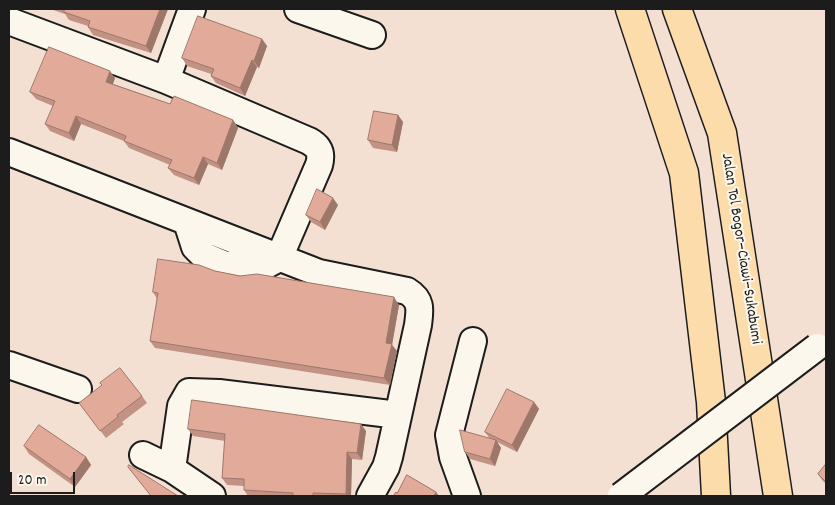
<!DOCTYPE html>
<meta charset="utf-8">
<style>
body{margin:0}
#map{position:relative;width:835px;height:505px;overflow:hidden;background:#f3e0d3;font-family:Dekko,sans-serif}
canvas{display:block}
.frame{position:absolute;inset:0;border:10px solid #1c1c1c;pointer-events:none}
.scale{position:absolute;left:10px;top:472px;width:65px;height:22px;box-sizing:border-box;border:2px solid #1c1c1c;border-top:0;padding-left:6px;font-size:15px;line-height:18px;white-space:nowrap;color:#1c1c1c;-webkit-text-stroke:4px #fbf7ec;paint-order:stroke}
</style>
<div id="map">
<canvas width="835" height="505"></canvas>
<div class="frame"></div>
<div class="scale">20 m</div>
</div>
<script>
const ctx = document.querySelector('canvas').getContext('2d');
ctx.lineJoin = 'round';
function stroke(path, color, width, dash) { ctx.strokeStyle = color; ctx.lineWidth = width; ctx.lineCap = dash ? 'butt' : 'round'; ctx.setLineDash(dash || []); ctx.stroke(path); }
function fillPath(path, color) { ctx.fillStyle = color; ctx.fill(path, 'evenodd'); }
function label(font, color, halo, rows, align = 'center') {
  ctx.font = font + ' Dekko,sans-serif'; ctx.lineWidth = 4; ctx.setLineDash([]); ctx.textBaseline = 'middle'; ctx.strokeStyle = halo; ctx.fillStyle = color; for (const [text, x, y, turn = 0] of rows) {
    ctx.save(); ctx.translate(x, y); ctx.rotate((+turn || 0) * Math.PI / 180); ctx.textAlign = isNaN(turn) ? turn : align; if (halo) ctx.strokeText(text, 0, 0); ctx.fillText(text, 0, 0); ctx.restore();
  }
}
const minor = new Path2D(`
 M298,9L372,35
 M9,21L166,80L309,141C320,147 322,154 319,165L279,258L266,265L248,269L223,264L204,256L195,247L187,222
 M166,80L192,9
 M9,152L319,273L407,291C422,300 420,310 418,325L389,457L386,467L370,496
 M9,365L78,389
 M143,455L172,469L212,496
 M172,469L181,406L189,392L219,393L398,415
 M467,496L453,457L449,435L473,341`);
const highway = new Path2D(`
 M630,9L684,173L711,402L716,496
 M677,9L722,133L778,496`);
const minorBridge = new Path2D(`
 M621,496L817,347`);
const wall = new Path2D(`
 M50,9H168L151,53L93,35L88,27V26L69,20L65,14Z
 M262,39L267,46L259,68L257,67L245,96L216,83L211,76V74L187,66L182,58Z
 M115,78L113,84L170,104L233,120L238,128L222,170L208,164L199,185L174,175L168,168L170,165L129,148L124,141L81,124L74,141L50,131L45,124L53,106L36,99L30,92Z
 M398,115L403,122L397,152L373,148L368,140Z
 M338,205L325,230L311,222L306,215Z
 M215,271L399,305L392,345L397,351L390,385L155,348L150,341L157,299L153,292Z
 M142,396L147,403L122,422L124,424L106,438L79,403Z
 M534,402L539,409L517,452L497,442L501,448L495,466L470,459L465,452L490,439L485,432Z
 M188,429L366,431L362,460L352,459L351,496H248L244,490V486L227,485L222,478L225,441L193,436Z
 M24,446L86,457L91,465L75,487L29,454Z
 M826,464V484L822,480L818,474Z`);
const shadedWall = new Path2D(`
 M160,9H168L151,53L146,46Z
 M262,39L267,46L259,68L254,61Z
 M252,60L257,67L245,96L240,88Z
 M110,71L115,78L111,89L106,82Z
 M398,115L403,122L397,152L392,145Z
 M76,116L81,124L74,141L69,133Z
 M233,120L238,128L222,170L217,163Z
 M203,157L208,164L199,185L194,178Z
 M333,198L338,205L325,230L320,222Z
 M394,297L399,305L392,345L397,351L390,385L384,378L386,343Z
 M534,402L539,409L517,452L512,445Z
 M361,424L366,431L362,460L357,453Z
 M496,440L501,448L495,466L490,459Z
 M347,452L352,459L351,496H347L346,494Z
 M86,457L91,465L75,487L70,479Z
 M436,492L439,496H434Z`);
const building = new Path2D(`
 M65,9H160L146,46L88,27L90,21L64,12Z
 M198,16L262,39L254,61L252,60L240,88L211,76L214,69L182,58Z
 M49,47L110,71L106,82L170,104L174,96L233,120L217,163L203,157L194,178L168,168L172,160L124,141L126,136L76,116L69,133L45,124L55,101L30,92Z
 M374,111L398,115L392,145L368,140Z
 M317,189L333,198L320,222L306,215Z
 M158,259L199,265L215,271L240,276L257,274L394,297L386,343L392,344L384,378L150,341L158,293L153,292Z
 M120,368L142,396L117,415L118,417L100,431L79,403L102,385L100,383Z
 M507,389L534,402L512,445L485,432Z
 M192,400L361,424L357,453L347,452L346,494L313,493V496H293V493L244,490V479L222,478L225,434L188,429Z
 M39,425L86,457L70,479L24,446Z
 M460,430L496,440L490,459L465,452Z
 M826,464V482L818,474Z
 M129,465L178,496H151L128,467Z
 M407,475L436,492L434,496H393L396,492L397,493Z`);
const streetNames = [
 ["Jalan Tol Bogor–Ciawi–Sukabumi",740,249,81]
];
stroke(minor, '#1c1c1c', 30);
stroke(highway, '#1c1c1c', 31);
stroke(minor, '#fbf7ec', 26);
stroke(highway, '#fddcac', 28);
stroke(minorBridge, '#1c1c1c', 30, []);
stroke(minorBridge, '#fbf7ec', 26);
fillPath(wall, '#c29284');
fillPath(shadedWall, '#9e776b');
fillPath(building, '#e1aa99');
stroke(building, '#9e776b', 1);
label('16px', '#1c1c1c', '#fbf7ec', streetNames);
</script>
